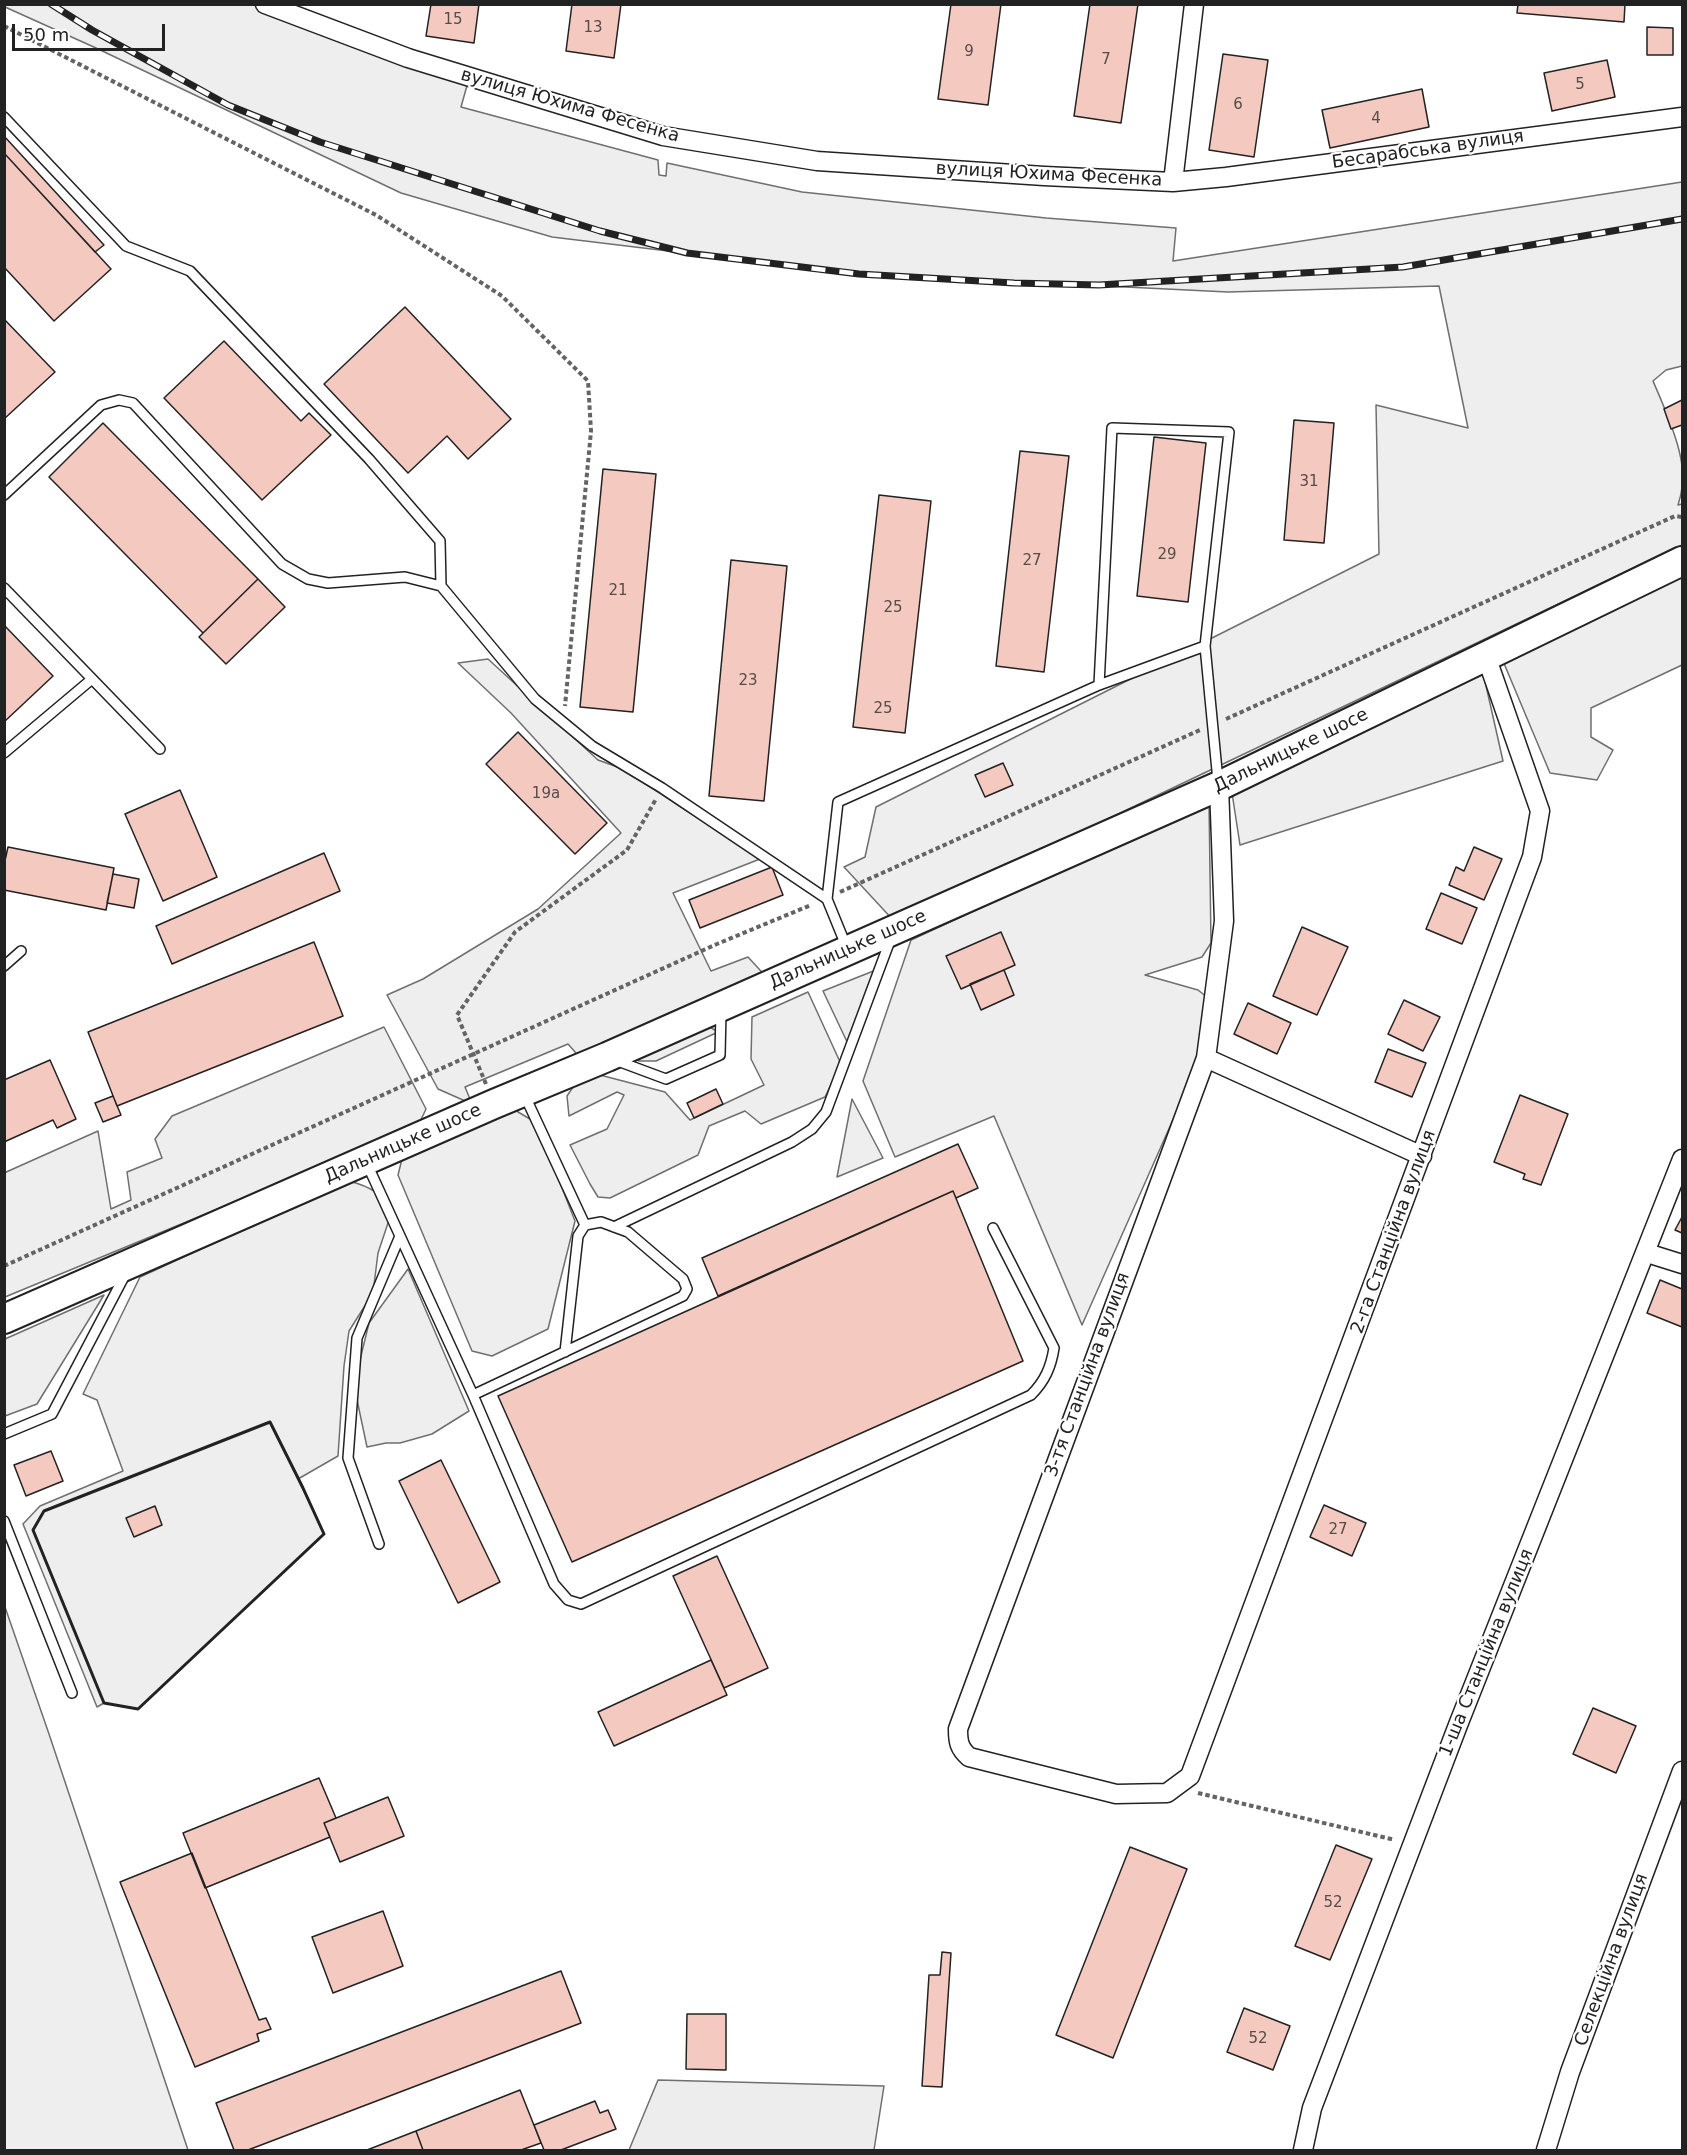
<!DOCTYPE html>
<meta charset="utf-8">
<style>
body{margin:0}
#map{position:relative;width:1687px;height:2155px;overflow:hidden;background:#fff;font-family:"DejaVu Sans",sans-serif}
canvas{display:block}
.frame{position:absolute;inset:0;border:6px solid #222;pointer-events:none}
.scale{position:absolute;left:12px;top:24px;width:153px;height:27px;box-sizing:border-box;border:3px solid #222;border-top:0;padding-left:8px;font-size:18px;line-height:21px;white-space:nowrap;color:#222;-webkit-text-stroke:4px #fff;paint-order:stroke}
</style>
<div id="map">
<canvas width="1687" height="2155"></canvas>
<div class="frame"></div>
<div class="scale">50 m</div>
</div>
<script>
const ctx = document.querySelector('canvas').getContext('2d');
ctx.lineJoin = 'round';
function fillPath(path, color) { ctx.fillStyle = color; ctx.fill(path, 'evenodd'); }
function stroke(path, color, width, dash) { ctx.strokeStyle = color; ctx.lineWidth = width; ctx.lineCap = dash ? 'butt' : 'round'; ctx.setLineDash(dash || []); ctx.stroke(path); }
function label(font, color, halo, rows, align = 'center') {
  ctx.font = font + ' "DejaVu Sans",sans-serif'; ctx.lineWidth = 4.5; ctx.setLineDash([]); ctx.textBaseline = 'middle'; ctx.strokeStyle = halo; ctx.fillStyle = color; for (const [text, x, y, turn = 0] of rows) {
    ctx.save(); ctx.translate(x, y); ctx.rotate((+turn || 0) * Math.PI / 180); ctx.textAlign = isNaN(turn) ? turn : align; if (halo) ctx.strokeText(text, 0, 0); ctx.fillText(text, 0, 0); ctx.restore();
  }
}
const green = new Path2D(`
 M5,4L262,5L468,82L461,107L658,160L659,175L666,176L667,163L802,192L1046,218L1176,228L1173,261L1682,182V366L1666,370L1653,381C1663,404 1680,443 1682,467C1684,480 1682,493 1678,505L1682,504V545L894,921L844,867L865,857L876,807L1379,554L1376,405L1468,428L1439,286L1228,292L859,274L552,237L401,193L96,48L5,7Z
 M1682,572V665L1591,708V737L1613,750L1597,780L1550,773L1503,661Z
 M488,659L598,760L623,769L687,811L753,850L760,859L673,893L711,971L748,957L770,981L583,1061L568,1044L465,1087L472,1104L438,1089L387,995L423,979L538,909L621,833L511,713L458,663Z
 M1482,668L1503,761L1240,845L1232,793Z
 M1209,802L1211,943L1202,957L1145,975L1198,990L1222,1009L1082,1325L994,1116L895,1157L863,1081L911,940Z
 M876,970L849,1046L823,991Z
 M808,992L841,1064L825,1097L761,1124L745,1111L709,1126L698,1155L610,1198L598,1197L590,1184L570,1145L607,1129L624,1095L617,1092L569,1116L567,1096L575,1084L600,1075L665,1092L690,1120L764,1085L751,1059L752,1017Z
 M703,1023L718,1032L656,1061H639L634,1053Z
 M384,1027L426,1109L418,1126L5,1297L4,1173L98,1131L111,1209L131,1200L127,1172L162,1158L155,1139L172,1116Z
 M852,1099L883,1158L837,1177Z
 M513,1109L530,1119L540,1132L575,1221L548,1329L492,1356L472,1351L398,1175L402,1159Z
 M349,1181C371,1187 381,1192 391,1214L378,1253L373,1293L349,1331L344,1366L338,1456L298,1479L324,1534L138,1709L104,1703L97,1707L23,1524L40,1506L123,1471L97,1400L83,1394L140,1277Z
 M408,1269L469,1411L432,1434L400,1443H386L367,1447L356,1395L359,1364L369,1323Z
 M104,1295L37,1404L5,1416V1339Z
 M5,1607L49,1734L188,2150H5Z`);
const parking = new Path2D(`
 M658,2080L884,2086L874,2150H629Z`);
const building = new Path2D(`
 M431,4H479L474,43L426,36Z
 M572,4H621L614,58L566,51Z
 M951,4H1001L988,105L938,99Z
 M1090,4H1138L1121,123L1074,116Z
 M1518,4H1625L1624,22L1517,13Z
 M1647,27L1673,28V55H1647Z
 M1223,54L1268,60L1254,157L1209,150Z
 M1607,60L1615,97L1552,111L1544,73Z
 M1422,89L1429,127L1330,148L1322,110Z
 M4,136L104,245L95,252L4,153Z
 M4,153L111,269L54,321L4,267Z
 M405,307L511,419L468,459L447,436L408,473L324,384Z
 M4,319L55,372L4,419Z
 M224,341L301,421L309,413L331,435L262,500L164,398Z
 M1682,400V425L1671,429L1664,409Z
 M1294,420L1334,423L1324,543L1284,540Z
 M103,423L258,579L203,633L49,477Z
 M1154,437L1206,443L1188,602L1137,596Z
 M1020,451L1069,456L1044,672L996,666Z
 M603,469L656,474L633,712L580,707Z
 M879,495L931,501L905,733L853,727Z
 M731,560L787,566L764,801L709,796Z
 M258,579L285,607L226,664L199,637Z
 M4,625L53,676L4,722Z
 M518,732L607,823L575,854L486,764Z
 M1003,763L1013,785L985,797L975,775Z
 M180,790L217,877L163,901L125,814Z
 M8,847L114,868L106,910L4,890V865Z
 M1474,847L1502,859L1484,900L1449,885L1456,867L1464,871Z
 M324,853L340,891L172,964L156,926Z
 M772,867L783,895L700,928L689,900Z
 M113,874L139,879L134,908L107,903Z
 M1441,893L1477,908L1462,944L1426,929Z
 M1302,927L1348,947L1317,1015L1273,996Z
 M1001,932L1015,965L961,989L946,956Z
 M314,942L343,1016L117,1106L88,1032Z
 M1004,970L1014,995L981,1010L970,984Z
 M1404,1000L1440,1017L1423,1051L1388,1034Z
 M1248,1003L1291,1023L1277,1054L1234,1034Z
 M1388,1049L1426,1063L1412,1097L1375,1082Z
 M50,1060L76,1119L57,1128L53,1120L4,1142V1080Z
 M716,1089L723,1104L694,1118L687,1103Z
 M1520,1095L1568,1114L1541,1185L1523,1179L1525,1174L1494,1162Z
 M113,1096L121,1115L103,1122L95,1103Z
 M958,1144L978,1188L956,1198L953,1191L718,1296L702,1258Z
 M953,1191L1023,1361L572,1562L498,1396Z
 M1682,1217V1233L1675,1230Z
 M1660,1280L1682,1289V1327L1647,1313Z
 M51,1451L63,1481L26,1496L14,1465Z
 M441,1460L500,1582L458,1603L399,1481Z
 M1324,1505L1366,1523L1352,1556L1310,1537Z
 M155,1506L162,1525L134,1537L126,1518Z
 M717,1556L768,1668L724,1688L673,1576Z
 M711,1660L727,1695L614,1746L598,1712Z
 M1593,1708L1636,1726L1616,1773L1573,1754Z
 M319,1778L336,1818L324,1823L330,1837L205,1888L183,1833Z
 M388,1797L404,1836L340,1862L324,1823Z
 M1336,1845L1372,1859L1330,1960L1295,1946Z
 M1130,1847L1187,1869L1113,2058L1056,2035Z
 M192,1853L259,2020L266,2018L271,2029L257,2034L259,2041L195,2067L120,1882Z
 M383,1911L403,1966L333,1993L312,1937Z
 M942,1952L951,1953L942,2087L922,2086L929,1975H940Z
 M561,1971L581,2023L248,2150H234L216,2103Z
 M1244,2008L1290,2026L1273,2070L1227,2052Z
 M687,2014H726V2070L686,2069Z
 M520,2090L541,2143L521,2150H423L416,2131Z
 M595,2101L600,2113L608,2110L616,2129L561,2150H544L534,2125Z
 M416,2131L423,2150H367Z`);
const path = new Path2D(`
 M4,26L376,215L502,296L588,381L591,431L565,706
 M1226,719L1675,516L1682,517
 M840,892L1200,730
 M486,1084L457,1015L515,932L627,850L656,799
 M4,1266L717,944L811,905
 M1198,1793L1395,1840`);
const lane = new Path2D(`
 M4,117L126,246L190,271L369,459L440,541L441,586
 M4,495L101,405L119,400L133,403L282,564L308,579L328,583L405,577L441,586L535,699L592,746L662,788L827,899
 M4,588L160,749
 M1099,685L1205,646
 M4,753L92,679
 M847,948L827,899L838,802L1099,685L1112,428L1229,432L1205,646L1218,781
 M4,966L21,951
 M615,1060L666,1079L720,1055L721,1011
 M524,1094L585,1225
 M367,1164L473,1395L554,1584L568,1600L581,1604L1031,1395C1045,1381 1051,1367 1054,1348L993,1228
 M614,1227L792,1142L812,1129L826,1112L891,938
 M473,1395L683,1296L687,1289L683,1279L628,1232L601,1222L585,1225L578,1236L565,1352
 M4,1434L52,1414L126,1273
 M4,1521L72,1693
 M379,1544L348,1458L357,1338L400,1236`);
const street = new Path2D(`
 M265,4L408,58L663,136L817,161L1044,176L1173,182L1226,177L1682,117
 M1173,182L1194,4
 M1219,786L1224,921L1206,1058L958,1729C958,1742 959,1748 969,1757L1116,1794L1167,1793L1190,1776L1532,857L1540,811L1486,656
 M1206,1058L1422,1156
 M1647,1253L1682,1264
 M1303,2150L1312,2108L1458,1725L1682,1159
 M1546,2150L1570,2072L1682,1771`);
const primary = new Path2D(`
 M4,1319L494,1104L607,1057L1219,786L1682,561`);
const rail = new Path2D(`
 M51,4L92,30L228,105L320,142L600,231L687,253L859,274L1014,283L1099,285L1403,267L1682,219`);
const wall = new Path2D(`
 M270,1422L303,1488L324,1534L138,1709L104,1703L33,1530L44,1511Z`);
const numberNames = [
 ["15",453,20],
 ["13",593,28],
 ["9",969,52],
 ["7",1106,60],
 ["5",1580,85],
 ["6",1238,105],
 ["4",1376,119],
 ["31",1309,482],
 ["29",1167,555],
 ["27",1032,561],
 ["21",618,591],
 ["25",893,608],
 ["23",748,681],
 ["25",883,709],
 ["19а",546,794],
 ["27",1338,1530],
 ["52",1333,1903],
 ["52",1258,2039]
];
const streetNames = [
 ["вулиця Юхима Фесенка",570,106,16],
 ["Бесарабська вулиця",1428,150,-8],
 ["вулиця Юхима Фесенка",1049,175,3],
 ["Дальницьке шосе",1291,751,-26],
 ["Дальницьке шосе",848,950,-24],
 ["Дальницьке шосе",403,1144,-24],
 ["2-га Станційна вулиця",1394,1232,-70],
 ["3-тя Станційна вулиця",1088,1375,-70],
 ["1-ша Станційна вулиця",1487,1653,-68],
 ["Селекційна вулиця",1612,1960,-70]
];
fillPath(green, '#eee');
stroke(green, '#6f6f6f', 1.5);
fillPath(parking, '#ededed');
stroke(parking, '#6f6f6f', 1.5);
fillPath(building, '#f3c9c0');
stroke(building, '#222', 1.5);
stroke(lane, '#222', 12);
stroke(street, '#222', 21);
stroke(primary, '#222', 32);
stroke(path, '#646464', 4, [4.5, 3]);
stroke(lane, '#fff', 9);
stroke(street, '#fff', 18);
stroke(primary, '#fff', 28);
stroke(rail, '#222', 7);
stroke(rail, '#fff', 4.5, [14]);
stroke(wall, '#222', 3);
label('15px', '#564c4a', null, numberNames);
label('18px', '#222', '#fff', streetNames);
</script>
